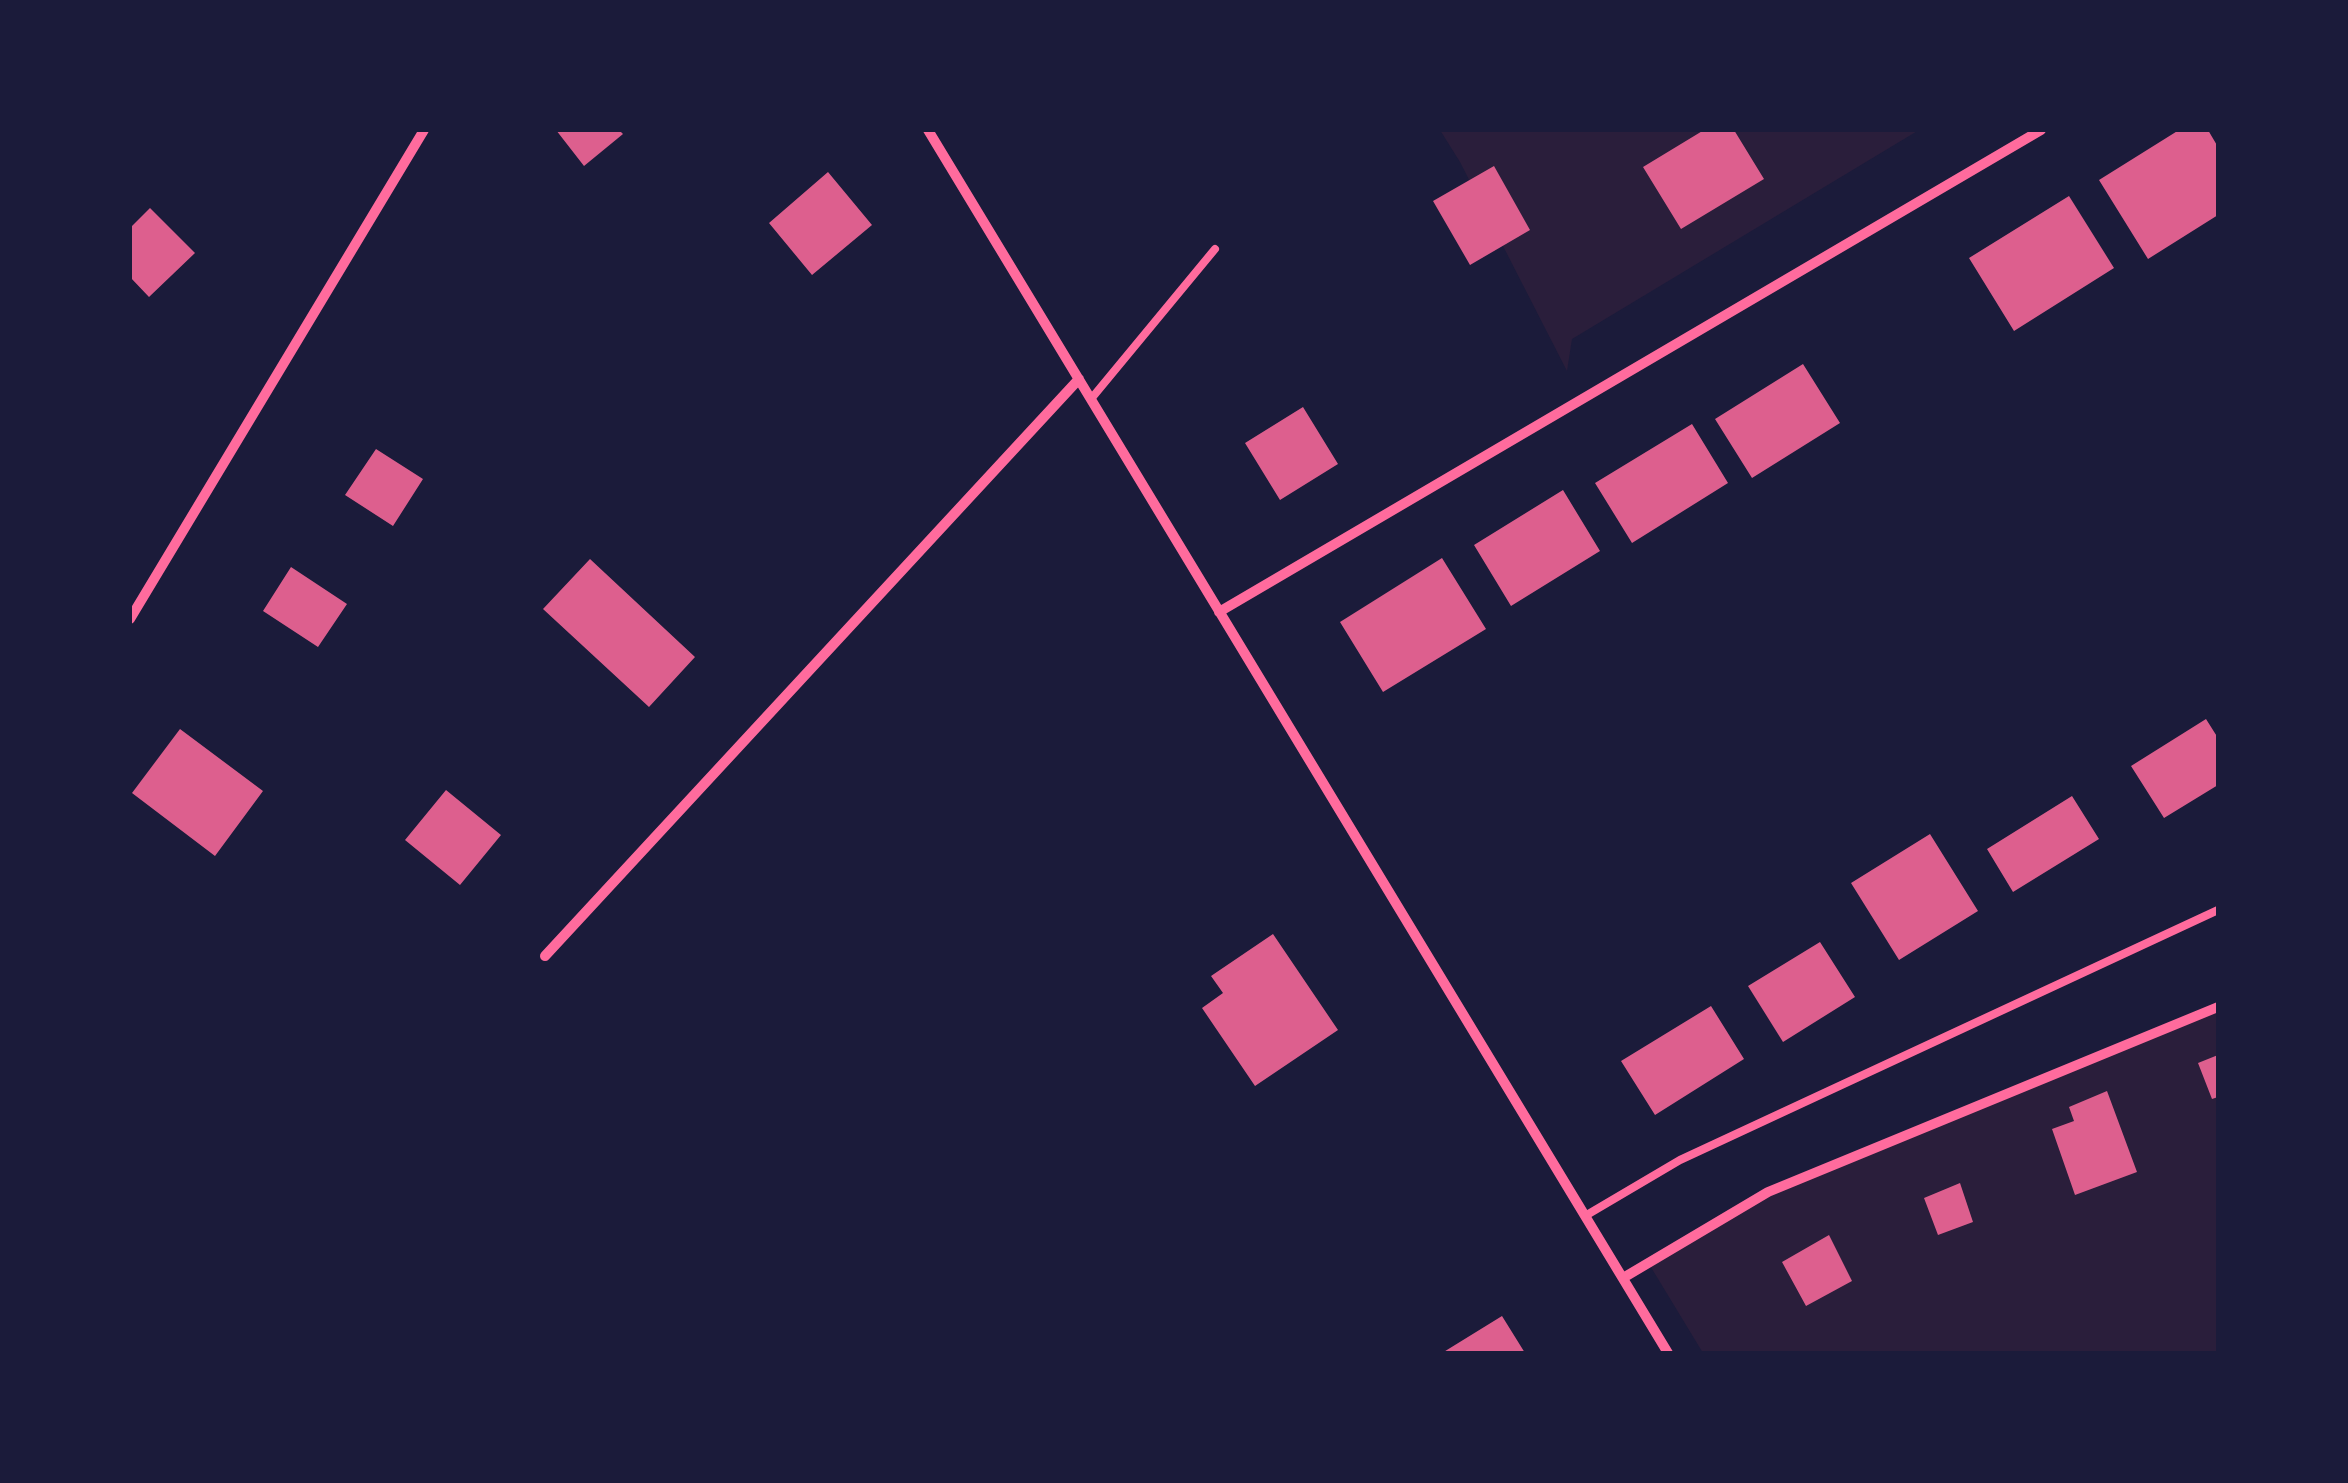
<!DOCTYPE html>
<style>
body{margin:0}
#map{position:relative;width:2348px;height:1483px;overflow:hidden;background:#1b1b3a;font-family:Merriweather,serif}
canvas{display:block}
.frame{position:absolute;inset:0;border:132px solid #1b1b3a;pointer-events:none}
</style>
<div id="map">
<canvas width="2348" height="1483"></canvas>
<div class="frame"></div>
</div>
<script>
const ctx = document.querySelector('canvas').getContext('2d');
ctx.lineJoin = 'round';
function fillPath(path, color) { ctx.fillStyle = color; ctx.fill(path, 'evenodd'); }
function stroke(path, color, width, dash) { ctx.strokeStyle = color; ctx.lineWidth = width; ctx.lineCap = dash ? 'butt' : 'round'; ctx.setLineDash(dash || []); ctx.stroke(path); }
const green = new Path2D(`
 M1440,130H1919L1572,339L1567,371L1460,162Z
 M2218,1007V1353H1703L1649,1264L1768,1192Z`);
const building = new Path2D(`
 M556,130H619L623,134L584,166Z
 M1704,130H1734L1764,179L1681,229L1643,167Z
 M2179,130H2208L2218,147V215L2148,259L2099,180Z
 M1494,166L1530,230L1470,265L1433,201Z
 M828,172L872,225L812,275L769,223Z
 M2069,196L2114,268L2014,331L1969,258Z
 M150,208L195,253L149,297L130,277V228Z
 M1803,364L1840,423L1752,478L1715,419Z
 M1303,407L1338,464L1280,500L1245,443Z
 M1692,424L1728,483L1632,543L1595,483Z
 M376,449L423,479L393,526L345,495Z
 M1563,490L1600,551L1511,606L1474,545Z
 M1442,558L1486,629L1383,692L1340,622Z
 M590,559L695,657L649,707L543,609Z
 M291,567L347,604L318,647L263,611Z
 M2206,719L2218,738V785L2164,818L2131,766Z
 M180,729L263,791L215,856L132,793Z
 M446,790L501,835L460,885L405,840Z
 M2072,796L2099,839L2013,892L1987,849Z
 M1930,834L1978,911L1899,960L1851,883Z
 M1273,934L1338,1030L1255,1086L1202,1008L1223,993L1211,976Z
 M1820,942L1855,997L1783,1042L1748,986Z
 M1711,1006L1744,1059L1655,1115L1621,1061Z
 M2218,1055V1097L2212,1099L2198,1063Z
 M2107,1091L2137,1172L2075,1195L2052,1129L2074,1121L2069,1107Z
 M1960,1183L1973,1222L1938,1235L1924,1198Z
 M1829,1235L1852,1281L1806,1306L1782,1262Z
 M1502,1316L1525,1353H1442Z`);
const service = new Path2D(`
 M1091,399L1215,249
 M1585,1216L1680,1160L2218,910`);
const minor = new Path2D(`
 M928,130L1668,1353
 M1219,612L2041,130
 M130,619L424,130
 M545,956L1079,379
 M1623,1278L1768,1192L2218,1007`);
fillPath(green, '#2a1e3b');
fillPath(building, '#dd5f8e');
stroke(service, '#ff6b9d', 8);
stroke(minor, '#ff6b9d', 10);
</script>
